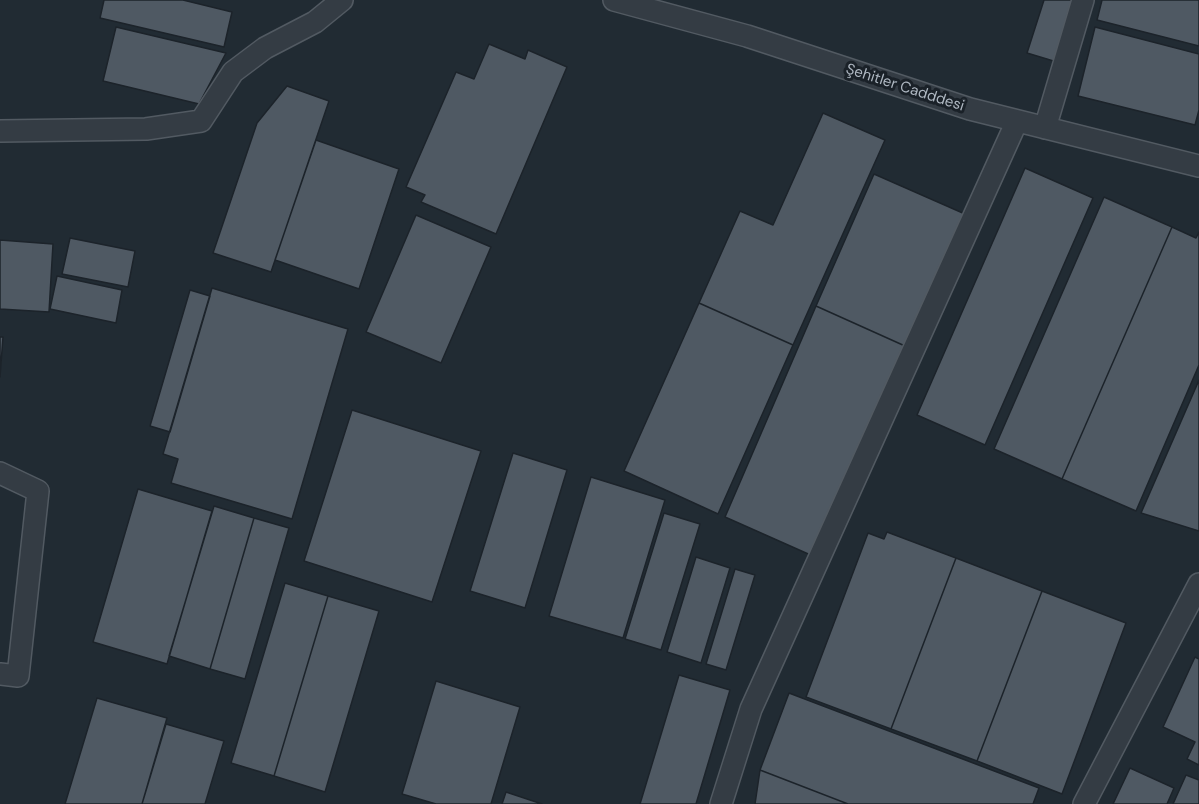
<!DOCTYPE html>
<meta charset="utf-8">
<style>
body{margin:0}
canvas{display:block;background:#212b33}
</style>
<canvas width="1199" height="804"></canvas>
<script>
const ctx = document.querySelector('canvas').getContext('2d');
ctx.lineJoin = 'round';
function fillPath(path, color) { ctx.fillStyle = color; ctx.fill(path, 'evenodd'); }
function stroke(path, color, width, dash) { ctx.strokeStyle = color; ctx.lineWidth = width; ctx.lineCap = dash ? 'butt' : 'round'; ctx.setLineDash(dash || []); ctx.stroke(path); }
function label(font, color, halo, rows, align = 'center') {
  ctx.font = font + ' "DM Sans",sans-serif'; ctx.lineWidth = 6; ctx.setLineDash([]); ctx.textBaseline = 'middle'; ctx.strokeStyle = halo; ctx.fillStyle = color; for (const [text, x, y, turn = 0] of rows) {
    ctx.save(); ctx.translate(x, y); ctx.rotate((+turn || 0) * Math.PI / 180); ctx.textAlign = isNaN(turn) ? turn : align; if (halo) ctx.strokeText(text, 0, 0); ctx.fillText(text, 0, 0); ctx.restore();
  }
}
const building = new Path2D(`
 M104,0H183L232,12L224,47L100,18Z
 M1044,0H1080L1060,63L1027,53Z
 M1102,0H1199V46L1097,20Z
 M116,27L226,53L199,104L103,81Z
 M1095,27L1199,54V110L1195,125L1078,96Z
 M489,44L525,59L528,50L567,67L496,234L421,202L425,195L406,187L456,72L474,79Z
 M287,86L329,101L271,272L213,253L257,123Z
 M823,113L885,140L793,345L699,303L740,211L773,225Z
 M316,140L399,169L359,289L275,260Z
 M1025,168L1093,198L985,445L917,415Z
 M874,174L965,214L905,346L816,306Z
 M1104,197L1172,227L1062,479L994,449Z
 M416,215L491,247L441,363L366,332Z
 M1172,227L1196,238L1199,232V365L1136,511L1062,479Z
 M70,238L135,251L128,287L62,274Z
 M0,240L53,244L49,312L0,309Z
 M57,276L122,290L116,323L50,309Z
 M212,288L348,329L292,519L171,483L178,459L163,454Z
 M190,290L210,296L170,432L150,426Z
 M699,303L793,345L718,514L624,471Z
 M816,306L905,346L815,557L725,517Z
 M0,337H3L0,377Z
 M1199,380V531L1141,513Z
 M352,410L481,451L432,602L304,561Z
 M513,453L567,470L525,608L470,591Z
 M591,477L665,500L623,638L549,616Z
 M138,489L212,511L167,664L93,642Z
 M214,506L254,518L210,669L169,656Z
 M664,513L700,524L661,650L625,639Z
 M254,518L289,528L245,679L210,669Z
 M887,532L956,558L891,729L806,697L868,533L884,539Z
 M696,557L730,568L701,663L667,652Z
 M956,558L1042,591L977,761L891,729Z
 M735,569L755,575L726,670L706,664Z
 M285,583L328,596L274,776L231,763Z
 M1042,591L1126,623L1062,794L977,761Z
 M328,596L379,611L325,792L274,776Z
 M1195,657L1199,659V765L1187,759L1195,742L1163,727Z
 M679,675L730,690L696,804H640Z
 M436,681L520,707L491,804H436L402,794Z
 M789,693L1039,788L1033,804H848L760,770Z
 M97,698L167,718L142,804H65Z
 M166,724L224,741L205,804H142Z
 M1130,768L1174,788L1167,804H1113Z
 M760,770L848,804H755Z
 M1186,775L1199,780V804H1173Z
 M506,792L542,804H502Z`);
const minor = new Path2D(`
 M614,0L747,36L970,109L1199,166
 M1045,128L1083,0
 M0,131L146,129L201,121L233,72L265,48L315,22L342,0
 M0,473L38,491L18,676L0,674
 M721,804L751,709L1017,121
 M1084,804L1199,584`);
const streetNames = [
 ["Şehitler Cadddesi",905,88,18]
];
fillPath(building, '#4f5963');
stroke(building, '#1c232a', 1.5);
stroke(minor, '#525a62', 24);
stroke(minor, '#343c44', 21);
label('15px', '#aeb7c1', '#1a2128', streetNames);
</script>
